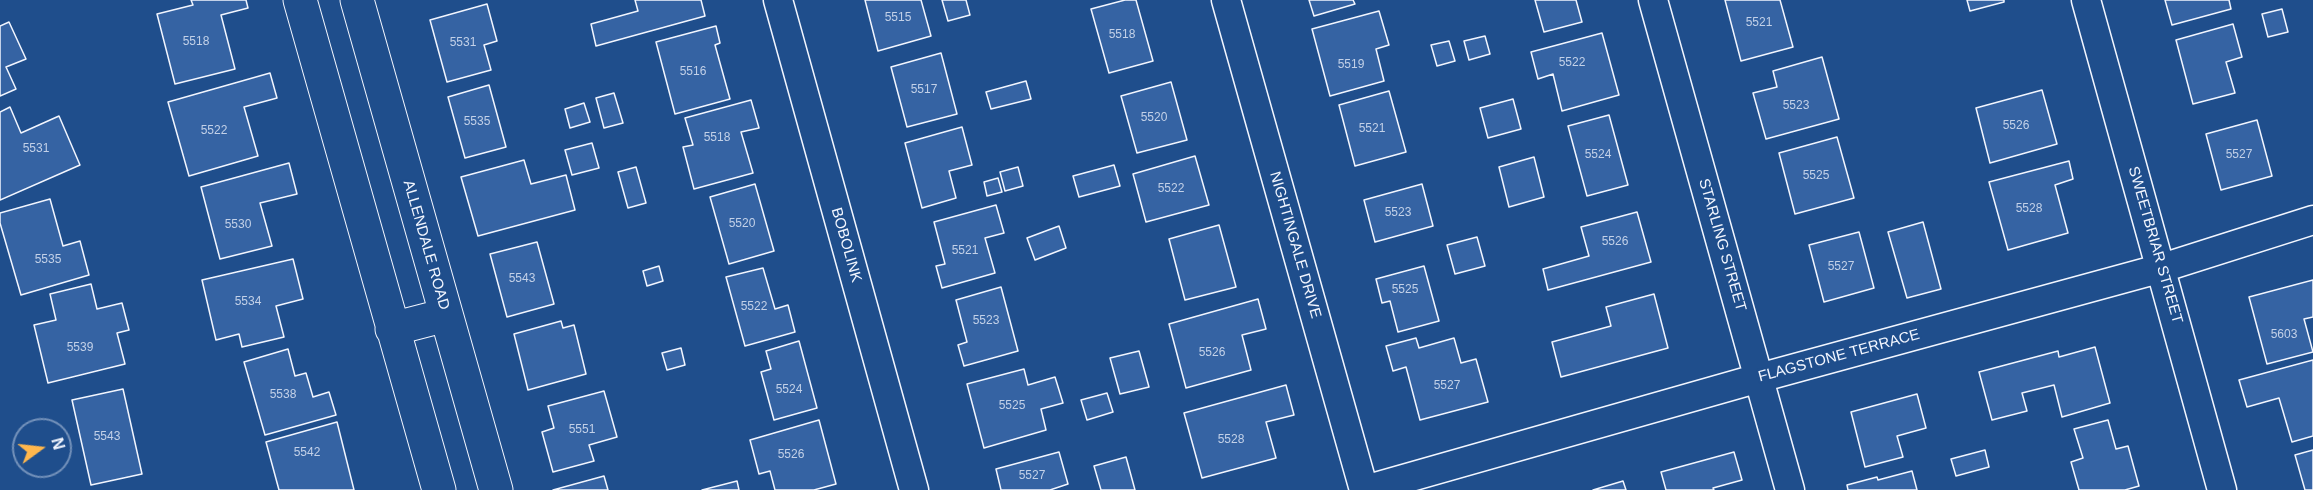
<!DOCTYPE html>
<style>
body{margin:0}
#map{position:relative;width:2313px;height:490px;overflow:hidden;background:#1f4e8c;font-family:Arial,sans-serif}
canvas{display:block}
.north{position:absolute;left:12px;top:418px;width:60px;height:60px;box-sizing:border-box;background:#1f4e8c;border:2px solid #7391ba;border-radius:50%;rotate:75deg;font-size:16px;font-weight:700;line-height:24px;text-align:center;color:#f2f6ff}
.north::after{content:'';display:block;margin:auto;width:21px;height:27px;background:#ffb74d;clip-path:polygon(50% 0,100% 100%,50% 72%,0 100%)}
</style>
<div id="map">
<canvas width="2313" height="490"></canvas>
<div class="north">N</div>
</div>
<script>
const ctx = document.querySelector('canvas').getContext('2d');
ctx.lineJoin = 'round';
function fillPath(path, color) { ctx.fillStyle = color; ctx.fill(path, 'evenodd'); }
function stroke(path, color, width, dash) { ctx.strokeStyle = color; ctx.lineWidth = width; ctx.lineCap = dash ? 'butt' : 'round'; ctx.setLineDash(dash || []); ctx.stroke(path); }
function label(font, color, halo, rows, align = 'center') {
  ctx.font = font + ' Arial,sans-serif'; ctx.lineWidth = 4.5; ctx.setLineDash([]); ctx.textBaseline = 'middle'; ctx.strokeStyle = halo; ctx.fillStyle = color; for (const [text, x, y, turn = 0] of rows) {
    ctx.save(); ctx.translate(x, y); ctx.rotate((+turn || 0) * Math.PI / 180); ctx.textAlign = isNaN(turn) ? turn : align; if (halo) ctx.strokeText(text, 0, 0); ctx.fillText(text, 0, 0); ctx.restore();
  }
}
const building = new Path2D(`
 M191,0H246L248,8L221,15L235,69L175,84L157,14L193,5Z
 M635,0H701L705,16L596,46L591,24L638,11Z
 M865,0H921L931,36L878,51Z
 M942,0H966L970,15L948,21Z
 M1125,0H1136L1153,61L1109,73L1091,9Z
 M1309,0H1353L1355,4L1314,16Z
 M1535,0H1576L1582,22L1544,32Z
 M1725,0H1780L1793,47L1741,61Z
 M1967,0H2004V2L1970,11Z
 M2165,0H2229L2231,9L2172,25Z
 M487,4L497,41L484,45L491,70L447,82L430,20Z
 M2282,9L2288,32L2268,37L2262,14Z
 M1379,11L1389,45L1376,49L1384,81L1330,96L1312,29Z
 M9,22L26,59L6,67L16,89L0,96V26Z
 M2233,24L2242,57L2226,62L2235,93L2193,104L2176,40Z
 M716,26L720,43L715,45L730,99L675,114L656,42Z
 M1602,33L1619,95L1562,111L1553,74L1538,79L1531,52Z
 M1485,36L1490,54L1469,60L1464,41Z
 M1449,41L1455,61L1437,66L1431,45Z
 M941,53L957,114L907,127L891,67Z
 M1822,57L1839,119L1766,139L1753,93L1777,87L1773,71Z
 M270,73L277,98L244,107L258,156L189,176L168,102Z
 M1026,81L1031,99L991,109L986,92Z
 M1171,82L1187,140L1137,153L1121,96Z
 M489,85L506,147L465,158L448,97Z
 M2042,90L2057,144L1990,163L1976,108Z
 M1389,91L1406,152L1355,166L1339,105Z
 M614,93L623,123L604,128L596,98Z
 M1513,99L1521,129L1488,138L1480,108Z
 M751,100L759,128L741,132L753,173L694,189L683,147L693,145L685,118Z
 M584,103L590,122L570,128L565,109Z
 M10,107L21,133L59,116L80,165L0,200V112Z
 M1609,115L1628,185L1587,196L1568,126Z
 M2257,120L2272,176L2221,190L2206,134Z
 M962,127L972,165L949,171L956,198L922,208L905,143Z
 M1837,137L1854,198L1795,214L1779,153Z
 M592,143L599,168L572,175L565,150Z
 M1195,156L1209,205L1146,222L1133,174Z
 M1534,157L1544,197L1509,207L1499,167Z
 M524,160L531,184L566,175L575,210L478,236L461,177Z
 M2069,161L2073,179L2055,185L2068,233L2008,250L1989,182Z
 M289,163L297,194L260,203L272,246L220,259L201,187Z
 M1114,165L1120,186L1079,197L1073,176Z
 M636,167L646,203L628,208L618,172Z
 M1018,167L1023,186L1005,191L1000,172Z
 M998,178L1002,192L987,196L984,182Z
 M755,184L774,251L729,264L710,197Z
 M1422,184L1433,226L1375,242L1364,200Z
 M50,199L63,246L80,241L89,275L21,295L0,223V213Z
 M996,205L1004,233L985,238L995,273L942,288L936,266L945,264L934,222Z
 M1637,212L1651,262L1548,290L1543,269L1589,256L1581,227Z
 M1923,222L1941,289L1907,298L1888,232Z
 M1219,225L1236,287L1185,300L1169,239Z
 M1059,226L1066,248L1035,260L1027,238Z
 M1859,232L1874,288L1824,302L1809,245Z
 M1477,237L1485,266L1455,274L1447,245Z
 M537,242L554,304L507,317L490,254Z
 M293,259L303,299L276,306L284,337L242,347L239,334L216,340L202,280Z
 M659,266L663,281L647,286L643,271Z
 M1424,266L1439,321L1398,332L1390,301L1382,303L1376,279Z
 M763,268L775,309L788,305L795,332L745,346L726,277Z
 M2313,280V317L2304,319L2313,352L2267,364L2249,297Z
 M91,284L97,309L122,303L129,330L117,333L125,364L48,383L34,325L56,320L50,294Z
 M1001,287L1018,351L964,366L958,345L967,342L956,300Z
 M1654,294L1668,348L1561,377L1552,342L1611,326L1606,307Z
 M1258,299L1266,329L1242,335L1251,370L1186,388L1169,324Z
 M561,321L563,328L574,325L586,374L528,390L514,334Z
 M1416,338L1419,348L1454,338L1461,363L1476,359L1488,402L1420,420L1406,367L1393,371L1386,346Z
 M799,341L817,408L774,420L761,372L771,369L766,351Z
 M2095,347L2110,403L2062,417L2054,385L2022,393L2027,411L1992,420L1979,372L2058,351L2059,357Z
 M681,348L685,365L667,370L662,353Z
 M288,349L295,376L306,373L313,397L329,392L336,415L265,435L244,362Z
 M1139,351L1149,387L1120,394L1110,358Z
 M2313,360V436L2292,442L2279,398L2247,407L2239,380Z
 M1024,369L1028,385L1055,377L1063,403L1041,409L1046,430L984,448L967,384Z
 M1286,385L1294,415L1266,422L1276,458L1202,478L1184,413Z
 M123,389L142,474L91,485L72,400Z
 M604,391L617,437L589,445L594,461L553,472L542,432L554,428L548,406Z
 M1107,393L1113,412L1087,420L1081,400Z
 M1917,394L1926,428L1897,436L1903,457L1865,467L1851,412Z
 M819,420L836,484L814,490H775L770,471L759,474L750,440Z
 M2108,420L2116,449L2128,446L2139,486L2125,490H2079L2071,462L2083,458L2074,429Z
 M337,422L354,490H279L266,442Z
 M1985,450L1989,467L1956,476L1951,459Z
 M2313,450V490H2305L2295,455Z
 M1059,452L1068,484L1050,490H1001L996,469Z
 M1734,452L1742,480L1713,488L1714,490H1666L1661,472Z
 M1126,457L1135,490H1101L1094,466Z
 M1912,471L1917,490H1848L1847,485L1877,477L1878,480Z
 M604,476L608,490H553Z
 M737,481L739,490H702Z
 M1623,481L1626,490H1593Z`);
const street = new Path2D(`
 M778,0L914,490
 M1226,0L1364,490
 M1653,0L1790,490
 M2086,0L2222,490
 M1365,490L1759,378L2162,268L2313,220`);
const secondary = new Path2D(`
 M300,0L439,490
 M357,0L496,490
 M392,329L446,315`);
const numberNames = [
 ["5515",898,18],
 ["5521",1759,23],
 ["5518",1122,35],
 ["5518",196,42],
 ["5531",463,43],
 ["5522",1572,63],
 ["5519",1351,65],
 ["5516",693,72],
 ["5517",924,90],
 ["5523",1796,106],
 ["5520",1154,118],
 ["5535",477,122],
 ["5526",2016,126],
 ["5521",1372,129],
 ["5522",214,131],
 ["5518",717,138],
 ["5531",36,149],
 ["5524",1598,155],
 ["5527",2239,155],
 ["5525",1816,176],
 ["5522",1171,189],
 ["5528",2029,209],
 ["5523",1398,213],
 ["5520",742,224],
 ["5530",238,225],
 ["5526",1615,242],
 ["5521",965,251],
 ["5535",48,260],
 ["5527",1841,267],
 ["5543",522,279],
 ["5525",1405,290],
 ["5534",248,302],
 ["5522",754,307],
 ["5523",986,321],
 ["5603",2284,335],
 ["5539",80,348],
 ["5526",1212,353],
 ["5527",1447,386],
 ["5524",789,390],
 ["5538",283,395],
 ["5525",1012,406],
 ["5551",582,430],
 ["5543",107,437],
 ["5528",1231,440],
 ["5542",307,453],
 ["5526",791,455],
 ["5527",1032,476]
];
const streetNames = [
 ["ALLENDALE ROAD",426,245,74],
 ["BOBOLINK",846,245,74],
 ["NIGHTINGALE DRIVE",1295,245,74],
 ["STARLING STREET",1722,245,74],
 ["SWEETBRIAR STREET",2155,245,74],
 ["FLAGSTONE TERRACE",1839,356,-15]
];
fillPath(building, '#3563a3');
stroke(building, '#f2f6ff', 1.5);
stroke(street, '#f2f6ff', 31);
stroke(secondary, '#f2f6ff', 35);
stroke(street, '#1f4e8c', 28);
stroke(secondary, '#1f4e8c', 33);
label('12px', '#c3d1e8', null, numberNames);
label('15px', '#f2f6ff', '#1f4e8c', streetNames);
</script>
